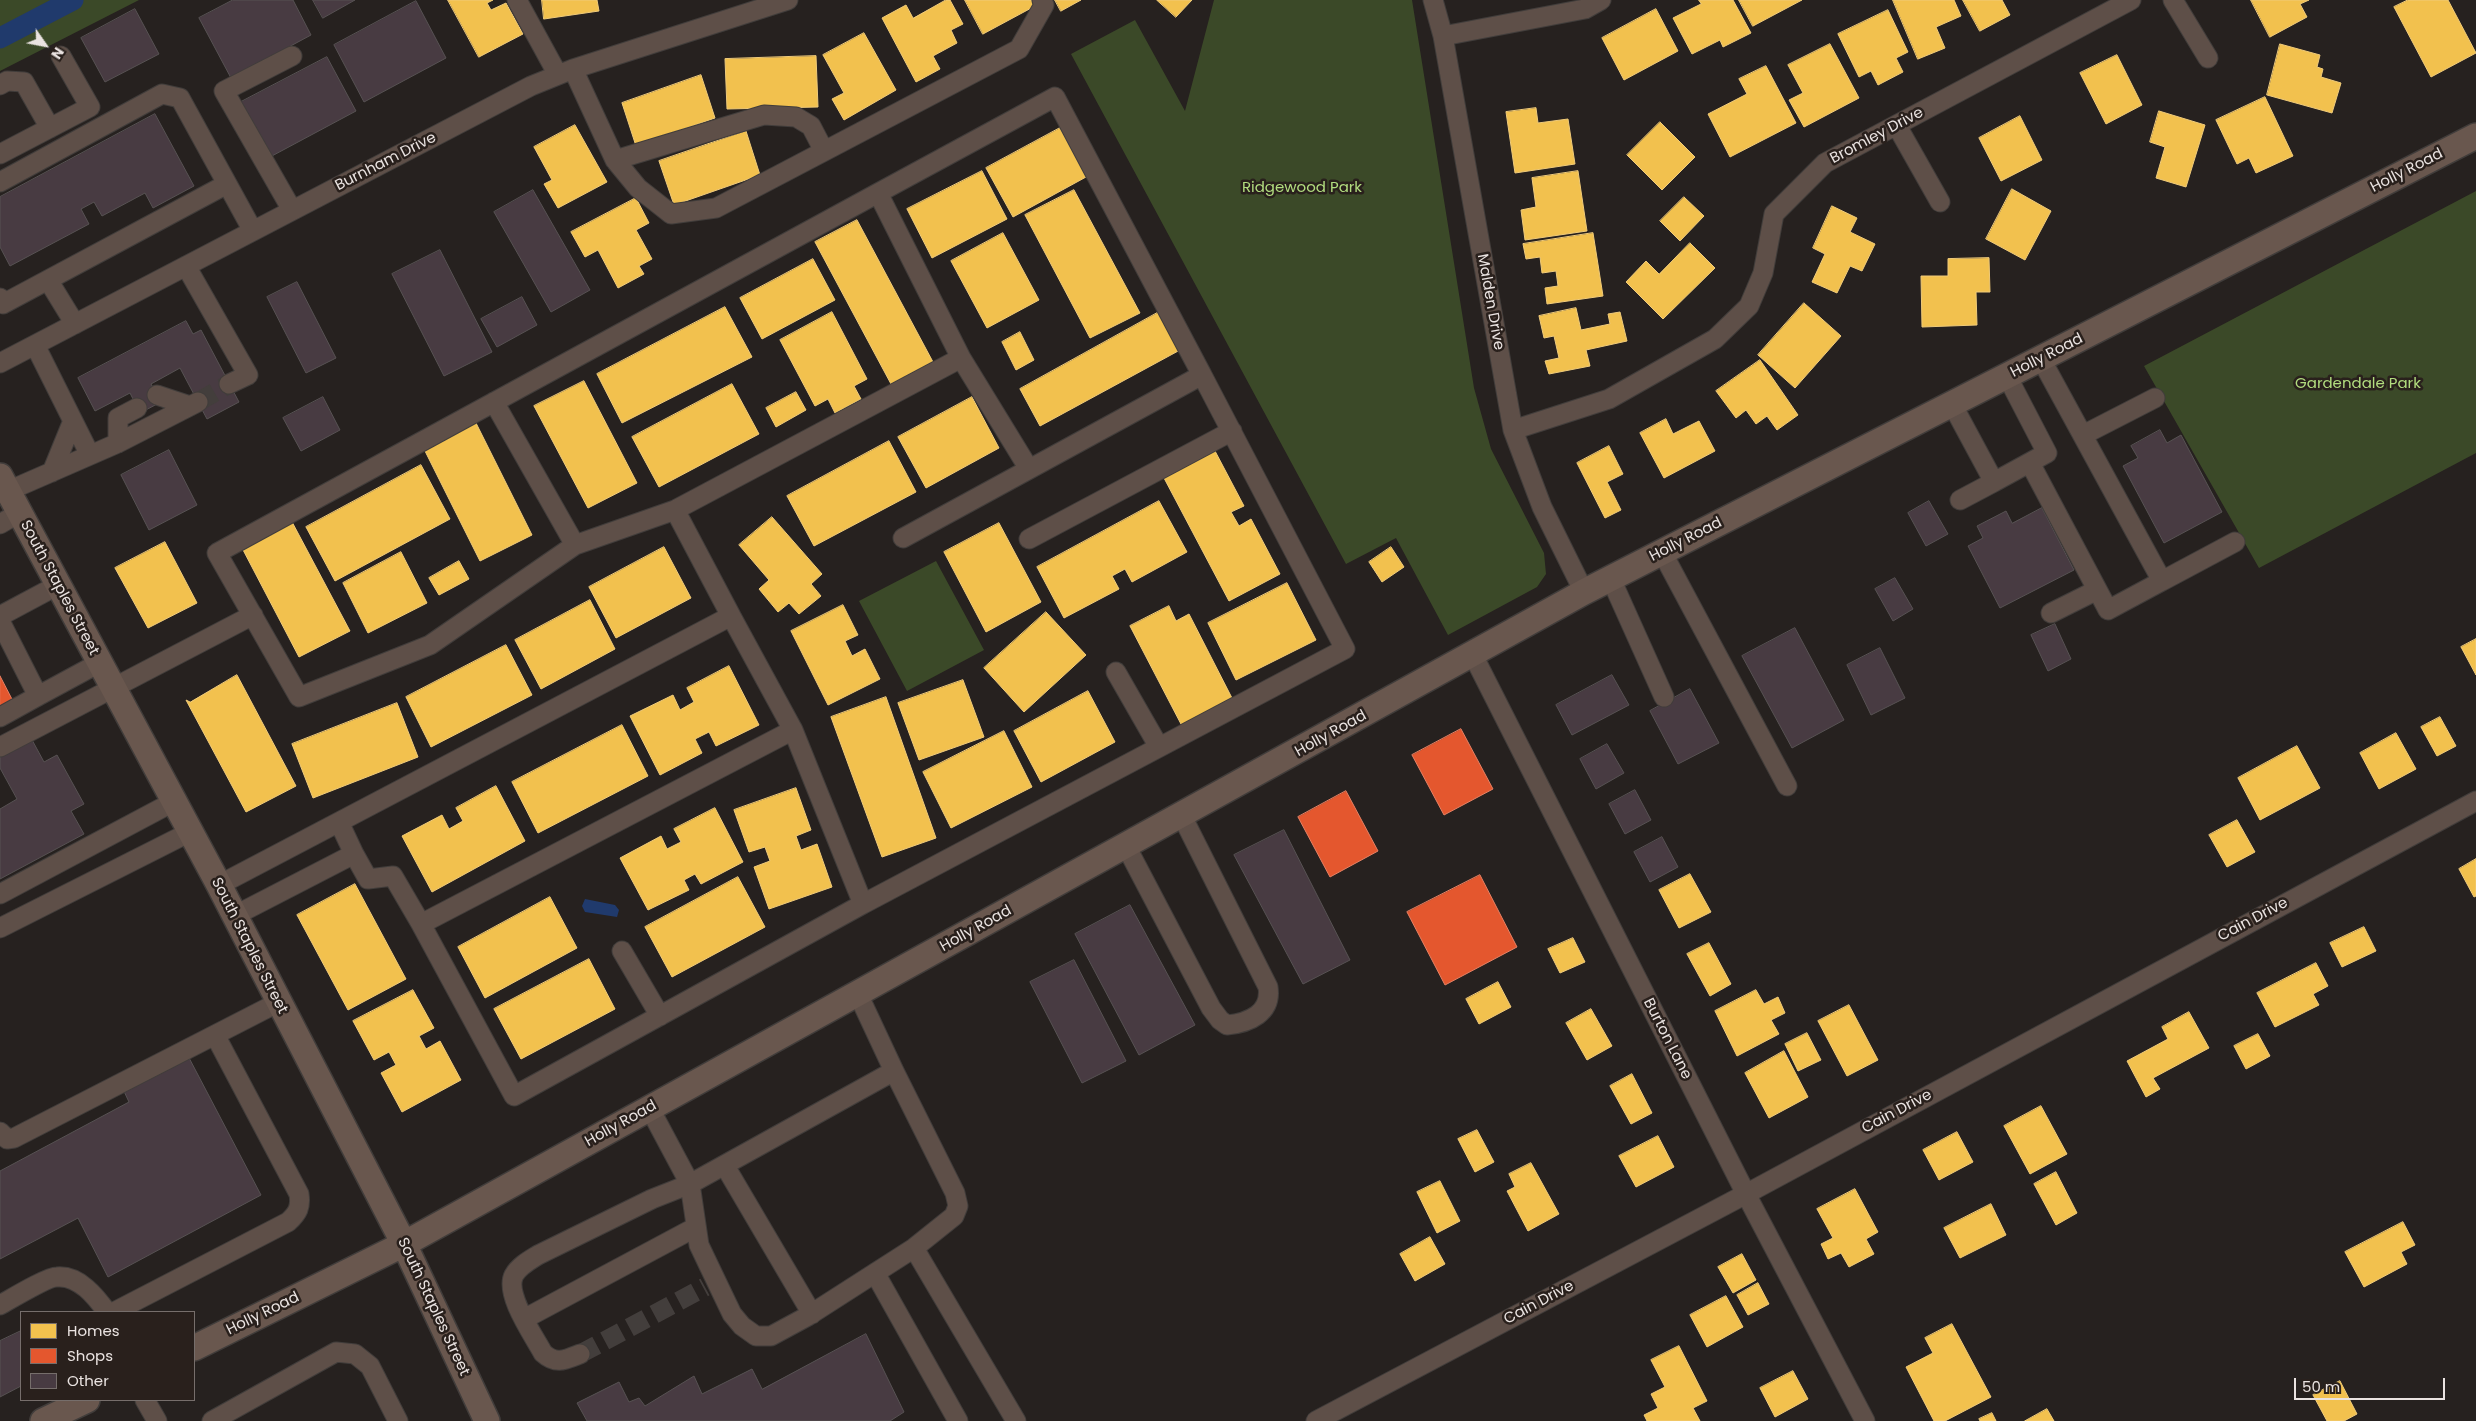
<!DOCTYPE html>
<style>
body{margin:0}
#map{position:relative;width:2476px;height:1421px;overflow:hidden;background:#26211f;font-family:Poppins,sans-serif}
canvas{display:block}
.legend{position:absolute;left:20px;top:1311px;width:175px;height:90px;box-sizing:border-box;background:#29201c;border:1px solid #766e6b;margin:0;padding:6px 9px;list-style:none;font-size:15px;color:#eae3e1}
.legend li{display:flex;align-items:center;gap:10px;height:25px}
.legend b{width:25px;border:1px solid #766e6b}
.north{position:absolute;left:20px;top:20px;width:50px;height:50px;-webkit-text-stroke:4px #29201c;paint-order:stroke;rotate:123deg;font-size:14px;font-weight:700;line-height:20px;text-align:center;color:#eae3e1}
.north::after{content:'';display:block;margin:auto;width:18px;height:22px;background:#eae3e1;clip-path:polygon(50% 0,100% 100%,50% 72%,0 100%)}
.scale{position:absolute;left:2294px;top:1378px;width:151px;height:22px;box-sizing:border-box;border:2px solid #eae3e1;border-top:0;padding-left:6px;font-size:15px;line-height:18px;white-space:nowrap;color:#eae3e1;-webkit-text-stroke:4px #29201c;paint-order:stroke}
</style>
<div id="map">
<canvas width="2476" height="1421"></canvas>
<ul class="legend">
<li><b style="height:14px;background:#f2c14e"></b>Homes</li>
<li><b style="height:14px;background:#e4572e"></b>Shops</li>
<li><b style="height:14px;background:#483b42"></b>Other</li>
</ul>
<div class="north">N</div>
<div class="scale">50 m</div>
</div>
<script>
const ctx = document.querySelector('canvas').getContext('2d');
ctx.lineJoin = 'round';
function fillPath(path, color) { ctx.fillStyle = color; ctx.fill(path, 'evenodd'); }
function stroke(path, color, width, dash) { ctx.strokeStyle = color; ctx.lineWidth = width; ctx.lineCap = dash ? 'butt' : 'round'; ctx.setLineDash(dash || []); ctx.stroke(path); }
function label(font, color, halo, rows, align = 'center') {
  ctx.font = font + ' Poppins,sans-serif'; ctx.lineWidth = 5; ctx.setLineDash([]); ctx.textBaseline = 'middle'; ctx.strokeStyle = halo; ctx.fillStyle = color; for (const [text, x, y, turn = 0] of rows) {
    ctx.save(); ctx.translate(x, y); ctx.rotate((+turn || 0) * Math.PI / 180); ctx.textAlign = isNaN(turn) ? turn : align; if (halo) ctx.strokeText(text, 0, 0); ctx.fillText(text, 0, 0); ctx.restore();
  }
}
const green = new Path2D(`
 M0,0H139L0,71Z
 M1214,0H1412L1474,388L1491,449L1544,553L1546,574L1537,587L1448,635L1396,538L1346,564L1071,54L1135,20L1185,111Z
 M2476,191V453L2259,568L2144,366Z
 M936,561L984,650L907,691L859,601Z`);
const water = new Path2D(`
 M585,899L615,905L619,910L617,917L585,912L582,906Z`);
const homes = new Path2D(`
 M448,0H493L487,3L491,10L506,3L523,34L479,57Z
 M542,0H597L599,11L544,19Z
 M946,0H950L963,24L951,30L957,43L933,56L940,69L916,82L882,18L906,5L913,18Z
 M965,0H1031L1035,6L983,34Z
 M1055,0H1081L1061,11Z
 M1157,0H1192L1176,17Z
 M1699,0H1733L1751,33L1723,47L1720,40L1692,54L1673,18L1701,4Z
 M1739,0H1802L1753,26Z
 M1893,0H1954L1961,16L1936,27L1945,48L1918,59Z
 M1963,0H2002L2010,15L1980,31Z
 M2251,0H2309L2300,4L2307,17L2270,37Z
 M2408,0H2448L2476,53L2431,77L2394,7Z
 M1656,9L1678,51L1624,80L1602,38Z
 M1888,10L1908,52L1896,58L1903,72L1878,85L1871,71L1859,77L1838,34Z
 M864,33L896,90L844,120L832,99L844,93L823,55Z
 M1830,44L1859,98L1804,127L1789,100L1803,93L1788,65Z
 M2280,44L2320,55L2317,67L2323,69L2321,77L2341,83L2332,113L2267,95Z
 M2117,55L2142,105L2106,124L2080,73Z
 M816,56L818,107L727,109L725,59Z
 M1766,66L1796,123L1730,157L1708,114L1747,94L1739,79Z
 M701,75L715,118L636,146L622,103Z
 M2265,97L2293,156L2256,173L2249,158L2237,164L2216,120Z
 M1536,108L1538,123L1568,119L1575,164L1515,173L1506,112Z
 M2159,111L2205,125L2186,187L2156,178L2165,147L2150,142Z
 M2020,116L2042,160L2001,181L1979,138Z
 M1660,122L1695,157L1662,190L1627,155Z
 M575,125L607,182L558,208L544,184L552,180L534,147Z
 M1060,128L1086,177L1013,217L986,168Z
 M746,131L760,175L674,205L659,161Z
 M982,171L1007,219L932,258L907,209Z
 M1578,171L1587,231L1525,240L1521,210L1536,207L1532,178Z
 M2012,189L2051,211L2025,260L1986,239Z
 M1074,190L1140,313L1090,338L1025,215Z
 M1684,197L1704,216L1680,241L1660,221Z
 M636,198L649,223L636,230L652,259L639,266L644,274L618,288L598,250L585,257L571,232Z
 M1832,206L1857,218L1850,232L1875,244L1862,271L1850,266L1837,293L1812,282L1825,254L1813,248Z
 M857,220L933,362L891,384L815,242Z
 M1003,233L1039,300L987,328L951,261Z
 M1593,233L1603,296L1547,304L1545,288L1558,286L1556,271L1542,273L1540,257L1526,259L1523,244Z
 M1690,243L1715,268L1663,319L1626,282L1646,261L1659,274Z
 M1989,258L1990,292H1976L1977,325L1922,327L1921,276H1948V259Z
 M813,259L835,300L762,339L740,298Z
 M1804,303L1841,336L1795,388L1758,355Z
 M725,307L752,357L622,423L597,374Z
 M1576,308L1581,330L1610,324L1608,314L1620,312L1627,341L1586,350L1590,366L1549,374L1545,361L1559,358L1554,336L1544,338L1539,316Z
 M832,312L867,379L854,386L861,399L835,413L828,399L815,406L780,340Z
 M1159,312L1180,350L1040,426L1020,389Z
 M1020,332L1034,360L1016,370L1002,342Z
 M1760,360L1798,415L1777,430L1767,416L1756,424L1746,410L1736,418L1716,391Z
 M584,381L637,483L588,508L534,406Z
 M732,384L759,434L659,487L632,437Z
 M796,392L806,410L776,427L766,408Z
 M972,397L999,448L926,488L898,437Z
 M1666,419L1673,434L1699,421L1715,451L1664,478L1640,433Z
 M475,421L532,535L480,561L423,447Z
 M889,441L916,492L814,546L787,496Z
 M1609,446L1623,474L1607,482L1621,510L1605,518L1577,463Z
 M1215,451L1244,506L1231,512L1239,526L1251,519L1280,574L1229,601L1164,478Z
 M421,465L450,519L335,581L306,527Z
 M1159,501L1187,552L1132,582L1125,569L1112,576L1119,589L1064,618L1037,567Z
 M772,517L822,574L811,584L821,596L799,614L789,603L778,612L759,589L769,580L739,545Z
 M291,520L350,631L299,657L241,546Z
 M999,523L1041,602L986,632L944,552Z
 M165,542L197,603L148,628L115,568Z
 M664,547L691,598L616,638L589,587Z
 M1391,547L1404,567L1382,582L1369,562Z
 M401,552L427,603L368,633L343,583Z
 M459,561L469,579L439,595L429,578Z
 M1287,583L1316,640L1236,680L1208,623Z
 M590,600L615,649L541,689L515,640Z
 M843,605L858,635L845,641L852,656L865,649L880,679L828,705L791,631Z
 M1169,606L1176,621L1189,614L1233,700L1182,726L1130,626Z
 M1046,612L1086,655L1024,712L984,668Z
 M2476,639V675L2461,647Z
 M506,645L532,695L431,747L406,697Z
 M729,666L759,725L716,746L709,732L695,739L702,753L660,775L630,716L673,695L680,710L694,702L687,688Z
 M237,675L296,786L246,812L186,700L190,702Z
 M963,680L984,737L919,760L898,703Z
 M1088,691L1115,742L1041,782L1014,731Z
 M886,697L936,838L882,857L831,717Z
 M397,703L418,757L313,798L292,744Z
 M2440,717L2456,746L2437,756L2421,727Z
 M622,725L648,776L538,833L512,782Z
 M1004,731L1032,787L951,828L923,772Z
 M2396,733L2416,769L2379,789L2360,753Z
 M2297,746L2320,788L2260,820L2238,778Z
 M496,786L525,841L432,892L402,836L442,815L449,829L463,821L456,808Z
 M796,788L811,830L796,836L801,850L817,844L832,887L769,909L754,867L770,861L765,847L749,852L734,810Z
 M715,808L743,862L701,884L695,874L684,880L689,890L648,910L620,858L661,836L667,849L681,842L674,829Z
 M2237,820L2255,852L2227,867L2209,835Z
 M2476,859V896L2474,897L2459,869Z
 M1690,874L1711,912L1679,928L1659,890Z
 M738,877L765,927L672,977L645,927Z
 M355,884L406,979L348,1010L297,915Z
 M550,897L577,948L485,998L458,947Z
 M2364,927L2376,951L2342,967L2330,943Z
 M1573,938L1585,962L1560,973L1548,949Z
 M1709,943L1731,984L1710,996L1687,954Z
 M589,959L615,1009L521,1059L494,1009Z
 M2316,963L2328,986L2313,994L2319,1005L2275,1027L2257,993Z
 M1498,982L1511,1007L1479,1024L1466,999Z
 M413,990L434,1028L419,1036L426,1049L440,1041L461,1080L402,1112L381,1073L396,1065L389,1052L374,1060L353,1021Z
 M1756,990L1764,1004L1778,997L1785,1013L1771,1020L1779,1034L1737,1056L1715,1011Z
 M1849,1005L1878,1060L1847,1076L1818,1021Z
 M1591,1009L1612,1046L1587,1060L1566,1023Z
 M2189,1012L2209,1048L2153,1078L2160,1089L2146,1097L2127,1061L2168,1039L2162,1027Z
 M1807,1033L1821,1060L1798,1071L1785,1044Z
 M2258,1034L2270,1056L2246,1069L2234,1046Z
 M1784,1051L1808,1097L1769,1118L1745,1073Z
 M1632,1074L1652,1113L1631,1124L1610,1086Z
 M2041,1106L2067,1154L2030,1174L2004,1126Z
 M1477,1130L1494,1162L1475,1172L1458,1139Z
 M1957,1132L1973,1162L1939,1180L1923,1150Z
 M1658,1136L1674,1167L1636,1187L1619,1156Z
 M1531,1163L1559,1214L1528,1231L1507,1191L1515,1187L1509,1174Z
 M2056,1172L2077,1213L2056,1225L2034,1184Z
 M1440,1181L1460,1221L1437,1233L1417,1192Z
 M1855,1189L1878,1232L1866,1239L1874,1254L1849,1267L1841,1253L1828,1259L1821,1244L1833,1238L1817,1209Z
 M1991,1204L2006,1235L1960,1258L1944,1228Z
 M2403,1222L2415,1245L2401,1252L2407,1264L2364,1287L2345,1252Z
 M1430,1237L1445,1264L1415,1281L1400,1254Z
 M1742,1254L1756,1280L1733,1293L1718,1267Z
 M1758,1283L1769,1304L1748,1315L1737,1295Z
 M1726,1296L1743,1327L1707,1347L1690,1315Z
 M1952,1324L1991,1397L1945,1421H1934L1906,1367L1933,1353L1925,1338Z
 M1679,1346L1707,1401L1693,1408L1700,1421H1647L1644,1415L1658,1408L1651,1394L1665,1387L1651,1360Z
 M1793,1371L1808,1399L1775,1417L1760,1388Z
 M2340,1381L2357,1414L2344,1421H2327L2313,1395Z
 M2047,1409L2054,1421H2025Z
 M1992,1413L1996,1421H1980L1979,1419Z`);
const shops = new Path2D(`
 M0,676L15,705L0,713Z
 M1461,729L1493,789L1444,815L1412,755Z
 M1346,791L1378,851L1330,877L1298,817Z
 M1480,875L1517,947L1445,985L1407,912Z`);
const canal = new Path2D(`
 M0,38L73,0`);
const building = new Path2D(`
 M233,0H293L311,35L231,78L199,18Z
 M313,0H355L323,18Z
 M416,1L446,58L364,102L334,45Z
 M135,9L159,54L105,82L81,38Z
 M327,57L356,111L270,157L241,102Z
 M155,114L194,186L153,208L145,193L102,216L94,202L81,209L89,224L10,266L0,247V197Z
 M533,190L590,290L551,312L494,212Z
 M440,250L492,352L444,376L392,274Z
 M297,282L336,358L306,373L267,297Z
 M522,297L537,325L497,347L481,319Z
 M186,321L193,334L201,330L239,402L207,419L180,368L151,384L161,402L140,413L130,393L95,411L78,378Z
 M323,397L340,430L301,451L283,418Z
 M2160,430L2167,443L2181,435L2222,512L2164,543L2123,466L2138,458L2131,446Z
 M169,450L197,505L149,530L121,475Z
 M1929,501L1948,534L1926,546L1908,513Z
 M2042,508L2074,570L2000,608L1968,546L1983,538L1977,526L2006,511L2012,523Z
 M1895,578L1913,609L1893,621L1875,589Z
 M2055,624L2071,659L2048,671L2031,635Z
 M1795,628L1844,720L1792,748L1742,656Z
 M1880,648L1905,698L1871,715L1847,665Z
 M1612,675L1629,705L1572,735L1556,705Z
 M1690,689L1719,743L1678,764L1650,711Z
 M31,738L44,762L57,755L84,804L71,811L84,834L0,879V809L17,799L0,768V755Z
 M1607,744L1624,773L1596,789L1580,759Z
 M1635,790L1651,820L1625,834L1609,804Z
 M1284,830L1350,960L1303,984L1234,855Z
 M1662,837L1678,867L1650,882L1634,852Z
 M1130,905L1195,1025L1139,1055L1075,934Z
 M1074,960L1126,1061L1082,1083L1030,982Z
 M187,1054L261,1195L108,1277L78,1218L0,1259V1171L129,1102L122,1087Z
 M21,1331V1386L0,1397V1341Z
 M866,1334L904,1412L890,1421H587L577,1403L619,1382L629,1402L639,1398L645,1406L694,1376L702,1394L752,1369L762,1389Z`);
const minorTunnel = new Path2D(`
 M198,402L229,384
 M580,1354L705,1287`);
const minor = new Path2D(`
 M517,0L558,75
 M1433,0L1443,36L1513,430L1542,507L1584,592
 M2173,0L2208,58
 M1443,36L1585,9L1601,0
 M292,56L224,91L292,210
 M573,69L615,160L638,188L671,214L716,208L1019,49L1044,5L1042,0
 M0,85L7,81L24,82L50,128
 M1897,126L1940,202
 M0,154L90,107L61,56
 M615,160L764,115L796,117L811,126L824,151
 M0,182L162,94L180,98L253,231
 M186,266L248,375L229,384
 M48,280L75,324
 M0,298L3,304L227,184
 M35,345L90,455
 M961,358L1029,469
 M2041,359L2162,581L2235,542
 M0,363L531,86L573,69L788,0
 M157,395L190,406
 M494,402L575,545
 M1952,404L1994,482L2047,453L2007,376
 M1513,430L1609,399L1715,339L1749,306L1763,273L1774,214L1825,163L2131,0
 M2083,435L2155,398
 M118,443V418L137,408
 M2030,463L2108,610L2162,581
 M52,472L72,423
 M8,491L118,443L198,402
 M1960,500L1994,482
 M675,510L575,545L430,645L299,697L217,553L878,193
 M0,524L19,513
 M1029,539L1232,431
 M1662,552L1787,786
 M1611,579L1664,697
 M2051,613L2097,590
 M0,616L58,585
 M731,616L793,730L421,924L514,1096L863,904L793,730
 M0,621L38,696L99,663
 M1473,655L1746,1194L1865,1421
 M1116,672L1159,747
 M0,717L38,696
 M0,747L253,615
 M1126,846L1211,1008L1220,1020L1227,1025C1249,1023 1272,1013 1268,987L1182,816
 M354,854L368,879L393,876L421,924
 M219,885L731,616L675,510L961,358L878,193L1055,97L1202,375L903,538
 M0,894L173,802
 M863,904L1345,649L1202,375
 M234,916L354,854L339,822
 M0,928L190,832
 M622,951L660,1016
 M650,1109L690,1184L699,1245L709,1266L732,1314L742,1326L756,1336H771L808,1316L914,1248L954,1216L958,1206L955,1193L894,1071L858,994
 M0,1132L7,1139L14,1138L279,1002
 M725,1166L812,1314
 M914,1248L1016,1421
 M875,1273L958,1421
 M0,1305C11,1299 47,1277 57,1277C79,1275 96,1297 107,1312
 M114,1312L288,1222C298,1213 301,1207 299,1194L215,1035
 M524,1319L696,1227
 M580,1354C565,1360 556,1365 543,1353C534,1336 504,1294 514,1275C519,1266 530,1260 538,1255L652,1199L690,1184L894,1071
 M145,1400L157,1421
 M212,1421L336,1352L355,1354L370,1366L398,1421
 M1316,1421L1746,1194L2476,801`);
const major = new Path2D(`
 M0,476L219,885L404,1244L487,1421
 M194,1348L404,1244L1584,592L2476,136
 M43,1421L87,1400`);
const streetNames = [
 ["Bromley Drive",1877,136,-28],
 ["Burnham Drive",386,162,-27],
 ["Holly Road",2407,171,-27],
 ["Malden Drive",1490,302,80],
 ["Holly Road",2047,356,-27],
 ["Holly Road",1686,540,-27],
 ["South Staples Street",59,588,62],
 ["Holly Road",1331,734,-29],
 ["Cain Drive",2253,920,-28],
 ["Holly Road",976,929,-29],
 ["South Staples Street",249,946,63],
 ["Burton Lane",1667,1039,63],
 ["Cain Drive",1897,1112,-28],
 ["Holly Road",621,1124,-29],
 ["Cain Drive",1539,1303,-28],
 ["South Staples Street",433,1307,65],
 ["Holly Road",263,1314,-26]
];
const parkNames = [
 ["Ridgewood Park",1302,188],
 ["Gardendale Park",2358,384]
];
fillPath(green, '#3b4928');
fillPath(water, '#203a6c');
fillPath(homes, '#f2c14e');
stroke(homes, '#f0cb7a', 1);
fillPath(shops, '#e4572e');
stroke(shops, '#e68164', 1);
stroke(canal, '#203a6c', 21);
fillPath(building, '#483b42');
stroke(building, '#575253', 1);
stroke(minorTunnel, '#433e3c', 19, [19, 9]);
stroke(minor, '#413d3b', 21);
stroke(major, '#413d3b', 28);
stroke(minor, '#5e4f48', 19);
stroke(major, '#69574e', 25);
label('15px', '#eae3e1', '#29201c', streetNames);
label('15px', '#b2dd7f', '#29201c', parkNames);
</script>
